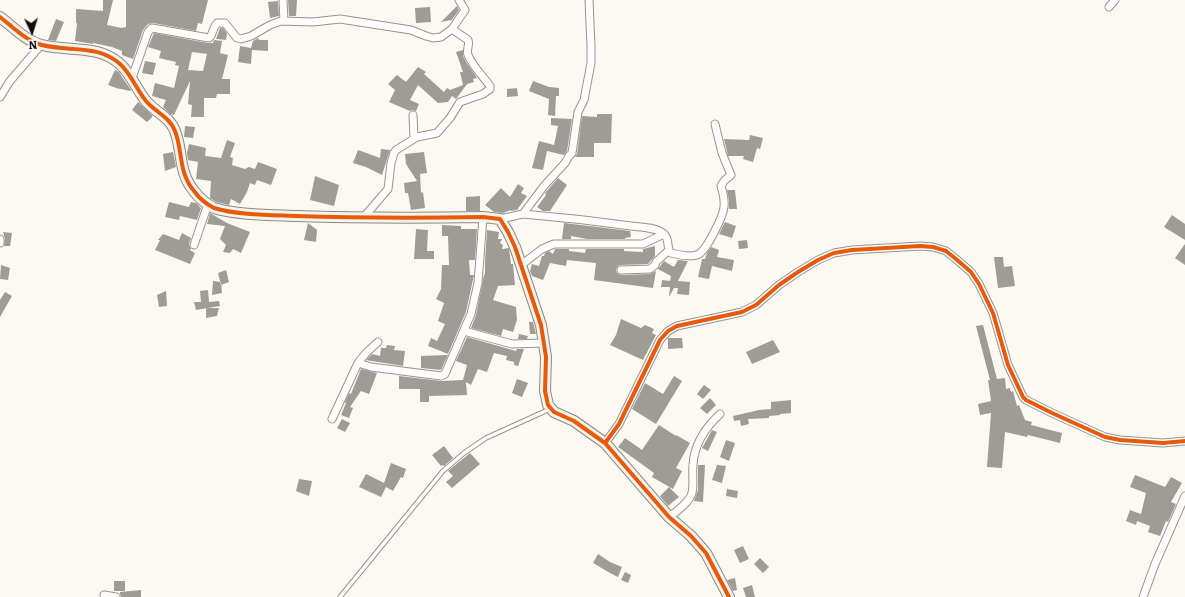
<!DOCTYPE html>
<style>
body{margin:0}
#map{position:relative;width:1185px;height:597px;overflow:hidden;background:#fcf9f2;font-family:Bitter,serif}
canvas{display:block}
.north{position:absolute;left:12px;top:12px;width:40px;height:40px;-webkit-text-stroke:3px #fff;paint-order:stroke;rotate:176deg;font-size:11px;font-weight:700;line-height:16px;text-align:center;color:#0e0e0e}
.north::after{content:'';display:block;margin:auto;width:14px;height:18px;background:#0e0e0e;clip-path:polygon(50% 0,100% 100%,50% 72%,0 100%)}
</style>
<div id="map">
<canvas width="1185" height="597"></canvas>
<div class="north">N</div>
</div>
<script>
const ctx = document.querySelector('canvas').getContext('2d');
ctx.lineJoin = 'round';
function fillPath(path, color) { ctx.fillStyle = color; ctx.fill(path, 'evenodd'); }
function stroke(path, color, width, dash) { ctx.strokeStyle = color; ctx.lineWidth = width; ctx.lineCap = dash ? 'butt' : 'round'; ctx.setLineDash(dash || []); ctx.stroke(path); }
const building = new Path2D(`
 M103,0H113L107,25L122,28L126,27V0H208L202,24L198,23L196,31L153,23L148,24L143,30L133,59L122,55V51L112,47L93,43V44L75,41L77,23H76V9L103,11Z
 M288,0H297L296,16H289Z
 M278,1L279,16L270,18L268,2Z
 M457,6L459,10L451,21V20L441,22Z
 M430,7L431,22L416,23L415,8Z
 M56,19L64,22L56,41L48,40Z
 M220,28H223L227,33L226,40L216,39Z
 M154,33L208,43H213L214,40L222,41L220,53L228,55L222,79H230V94H217L216,98H204V117H191L192,105L188,104L190,81L174,115L170,114L163,107L166,100L152,96L155,83L174,88L179,66L175,65L176,62L159,58L161,51L148,47ZM192,52L207,54L203,71L188,70Z
 M258,38L259,40H268V51L252,50L251,64L238,62L240,46L251,48L253,41Z
 M463,50V56L466,62L477,78L473,79L474,82L467,84L456,99L452,96L448,102L438,103L418,85L410,100L419,104L416,111L412,110L410,111L389,102L395,90L388,84L397,75L406,82L418,67L426,72L424,74L444,92L447,88L450,90L463,85L460,72H463L456,52Z
 M145,61L156,63L153,75L142,73Z
 M115,70L119,72L122,77L131,90L130,91L116,88L108,85Z
 M533,81L549,87L559,88V96H556L555,116L548,115L549,99L529,91Z
 M517,88L518,96L507,97V89Z
 M138,102L153,116L147,122L132,110Z
 M597,114H612L611,143H594V157H575L577,154L582,116L597,117Z
 M551,118L572,119L567,151L564,155L547,151L543,170L532,168L539,141L554,145L558,126L551,125Z
 M185,126L195,127L193,138L184,137Z
 M750,135L763,138L760,149L757,148L753,162L743,159L744,156H728L724,139L749,140Z
 M227,140L235,143L230,157L233,158L232,165L245,169L249,167L255,169L258,162L277,169L271,185L257,180L255,185L250,183L247,192L240,204L231,199L229,205L216,202L210,198L211,181L196,179L198,162L188,160L187,153L189,144L206,148L205,156L221,158Z
 M381,149L390,150L382,175L366,167L353,163L358,150L380,158Z
 M173,152L176,167L165,171L163,154Z
 M424,152L427,173L420,174L421,193L423,192L425,208L411,210L408,193H405L404,183L417,181L406,164L405,154Z
 M315,176L339,185L334,206L310,200Z
 M558,178L567,185L550,211H543L537,207L546,195L545,194L546,192Z
 M518,184L524,188L521,193L527,196L517,210L511,211V210L503,213L494,212L485,205L501,188L510,197Z
 M727,190H735L737,209H729V201Z
 M480,196V211H466V197Z
 M169,202L189,207L191,202L196,203L201,208L197,220L180,216L179,220L165,217Z
 M210,213L227,223L250,232L241,253L233,249L230,253L223,252L226,245L220,239L225,226L207,224Z
 M1172,215L1185,224V240L1164,227Z
 M725,222L736,226L732,238L719,234Z
 M308,223L317,230L316,242L304,240Z
 M564,223L630,231L631,237L625,238V239H587L571,236V239H562Z
 M442,225L461,226V229H477L475,260H469L470,275H474L466,312L448,354L428,346L431,338L437,341L445,324L438,321L444,303L436,299L441,289L442,265H449L448,236H442Z
 M416,229L428,230L427,251H434V259H414Z
 M487,230L499,232L498,239H502L500,243L503,245L502,249L509,248L511,264H513L515,285L498,286L493,300L516,307L517,320L513,332L503,329L501,336L471,328L476,315L484,275L485,274V261Z
 M3,232L12,233L10,246H4L5,239Z
 M182,233L191,238L189,244L191,249L190,250L195,253L190,264L155,250L160,240H158L163,234L179,240Z
 M747,240L748,248L739,249L738,241Z
 M1185,244V265L1175,258Z
 M655,246V256L648,264L621,265L618,266L616,270L617,273L621,275L650,274L656,271L653,288L594,280L596,263L567,260L566,266L550,263L543,280L532,276L530,271L532,264L539,266L542,256H544L545,253L549,251L553,254L555,249H569V251L585,253L586,249H624V251L643,252V249Z
 M711,247L719,250L717,257L734,260L732,271L712,266L709,279L698,277L702,259H705L707,253Z
 M994,257H1003L1004,267L1012,266L1015,286L998,288Z
 M678,260L688,261L678,281L690,282L689,295L677,294L678,288H674L669,297L670,287H661L662,280L670,281L671,276L658,269L664,261L674,267Z
 M1,265L10,268L8,280L0,279Z
 M226,270L229,282L221,285L218,273Z
 M213,281L221,282L222,293L212,295Z
 M208,290L209,302L219,301L220,306L196,310L194,302H201L200,291Z
 M166,291L167,306L159,307L157,295Z
 M5,292L12,296L0,317V300Z
 M206,308H219L217,316L206,318Z
 M621,319L641,328L645,325L654,329L652,333L656,335L643,360L610,345L616,335Z
 M529,322H533L536,334H530Z
 M983,325L997,379L1005,378L1006,389L1010,388L1011,392L1013,391L1017,406L1019,405L1025,420L1032,422L1031,425L1062,433L1060,443L1028,435L1027,437L1005,432L1002,468L987,467L991,413L980,415L978,404L991,401L988,380H990L976,326Z
 M519,334L528,336L527,339H518Z
 M467,337L516,351L517,349H524L518,366L514,365V362L506,360L507,356L494,353L487,372L478,369L471,385L466,382L467,395L429,396V402H420V389H399V376L441,381L463,380L467,365L456,361Z
 M668,338H682L683,348L668,349Z
 M773,340L780,352L752,364L746,352Z
 M387,345L395,346L394,350L405,351L403,366L366,360L372,354L380,356L381,348H386Z
 M448,355L441,370L421,368V356Z
 M361,369L377,373L369,394L361,391L350,407L353,408L349,418L341,415L346,403L345,402L349,393L351,394Z
 M674,376L682,381L656,424L632,409L645,383L663,394Z
 M517,379L528,383L522,397L512,393Z
 M704,385L711,390L703,399L697,394Z
 M710,398L716,405L707,414L700,408Z
 M791,400V413L780,414V415L769,416V418L748,419L749,424L741,426L740,420L734,421L733,416L759,410L771,409V402Z
 M342,419L350,423L345,432L337,428Z
 M659,425L676,436V435L690,443L676,468L682,471L673,489L652,477L654,473L618,447L625,438L642,450Z
 M712,430L717,432L708,451L702,448Z
 M726,440L735,443L729,461L720,457Z
 M444,446L453,458L444,466L443,465L441,466L432,455Z
 M470,453L480,464L452,488L446,482L453,476L448,471Z
 M391,463L406,469L403,478L401,477L393,491L386,487L381,497L359,487L366,474L384,483Z
 M698,465H705L703,502L694,501L698,490Z
 M717,465L726,466L722,483L712,480Z
 M1135,475L1165,487L1171,477L1182,483L1171,502L1176,504L1168,522L1166,521L1160,536L1148,532L1150,526L1137,521L1136,525L1126,521L1130,510L1141,514L1146,493L1130,487Z
 M299,479L312,481L309,496L296,491Z
 M669,487L679,497L668,506L660,496Z
 M727,489L738,491L737,498L726,496Z
 M743,546L749,559L740,563L734,550Z
 M598,554L610,562L622,567L618,577L610,573L593,563Z
 M760,558L769,567L763,573L754,564Z
 M625,572L631,575L628,583L621,580Z
 M735,578L737,590L733,591L727,580Z
 M114,581H125V591H114Z
 M752,585L755,597H746L743,588Z
 M141,590V597H121L120,594V592Z`);
const lane = new Path2D(`
 M340,597L443,471L464,453L486,438L550,409`);
const street = new Path2D(`
 M283,0L284,21
 M1109,7L1115,0
 M132,78L148,32L152,28L209,38L211,36L214,28L217,23H225L237,38L241,39L251,36L270,25L281,21L313,22L340,19L411,30L426,36L433,38L441,37L452,29
 M0,97L10,81L41,45
 M413,115L414,138
 M523,214C559,217 595,221 631,226C641,227 656,227 664,234C670,239 666,248 671,253C679,255 692,258 699,254C707,249 723,217 724,207C725,199 723,193 721,186L724,181L731,175L722,153L715,124
 M363,218L388,189L391,163L394,153L396,150L417,137L437,133L450,118L460,102L483,94L490,89V86C483,76 473,67 468,55C466,49 470,45 468,40L452,29L465,10L459,0
 M500,219L523,214L544,186L565,163L569,156L572,153L578,112L584,100L591,63V46L589,0
 M0,239V243
 M194,245L208,204
 M521,265L542,249L554,244H643L664,234
 M621,270L650,269L655,265L656,262L669,250
 M464,331L512,344L544,343
 M378,342L366,353L358,363L371,367L441,376L445,374L471,314L478,283L483,217
 M332,419L358,363
 M605,443L619,424L660,340L668,331L677,326L742,312L756,305L779,285L798,272L818,260L834,253L852,250L920,246L933,247L946,251L956,259L971,272L979,284L993,313L1008,365L1023,397L1026,400L1052,413L1105,437L1120,440L1163,443L1185,441
 M669,517C677,511 689,503 692,493C694,484 692,473 693,465C694,444 705,428 720,414
 M104,595L116,597
 M1143,597L1155,564L1185,496`);
const secondary = new Path2D(`
 M0,17C13,27 26,41 42,45C69,52 98,44 120,64C132,75 136,89 146,101C155,112 170,117 175,131C183,151 178,172 194,191C199,198 206,204 214,208C236,215 272,215 296,216C358,218 420,218 483,217L500,219L508,232L515,247L541,325L546,357L545,391L548,405L554,412L574,421L605,443L669,517L691,536L706,553L729,597`);
const cycleway = new Path2D(`
 M0,17C13,27 26,41 42,45C69,52 98,44 120,64C132,75 136,89 146,101C155,112 170,117 175,131C183,151 178,172 194,191C199,198 206,204 214,208C236,215 272,215 296,216C358,218 420,218 483,217L500,219L508,232L515,247L541,325L546,357L545,391L548,405L554,412L574,421L605,443L669,517L691,536L706,553L729,597
 M605,443L619,424L660,340L668,331L677,326L742,312L756,305L779,285L798,272L818,260L834,253L852,250L920,246L933,247L946,251L956,259L971,272L979,284L993,313L1008,365L1023,397L1026,400L1052,413L1105,437L1120,440L1163,443L1185,441`);
fillPath(building, '#9f9c98');
stroke(lane, '#959491', 5.5);
stroke(street, '#959491', 9);
stroke(secondary, '#8c8a87', 12);
stroke(lane, '#fffefd', 3.5);
stroke(street, '#fffefd', 7);
stroke(secondary, '#f5f4ea', 10);
stroke(cycleway, '#e8590c', 4);
</script>
